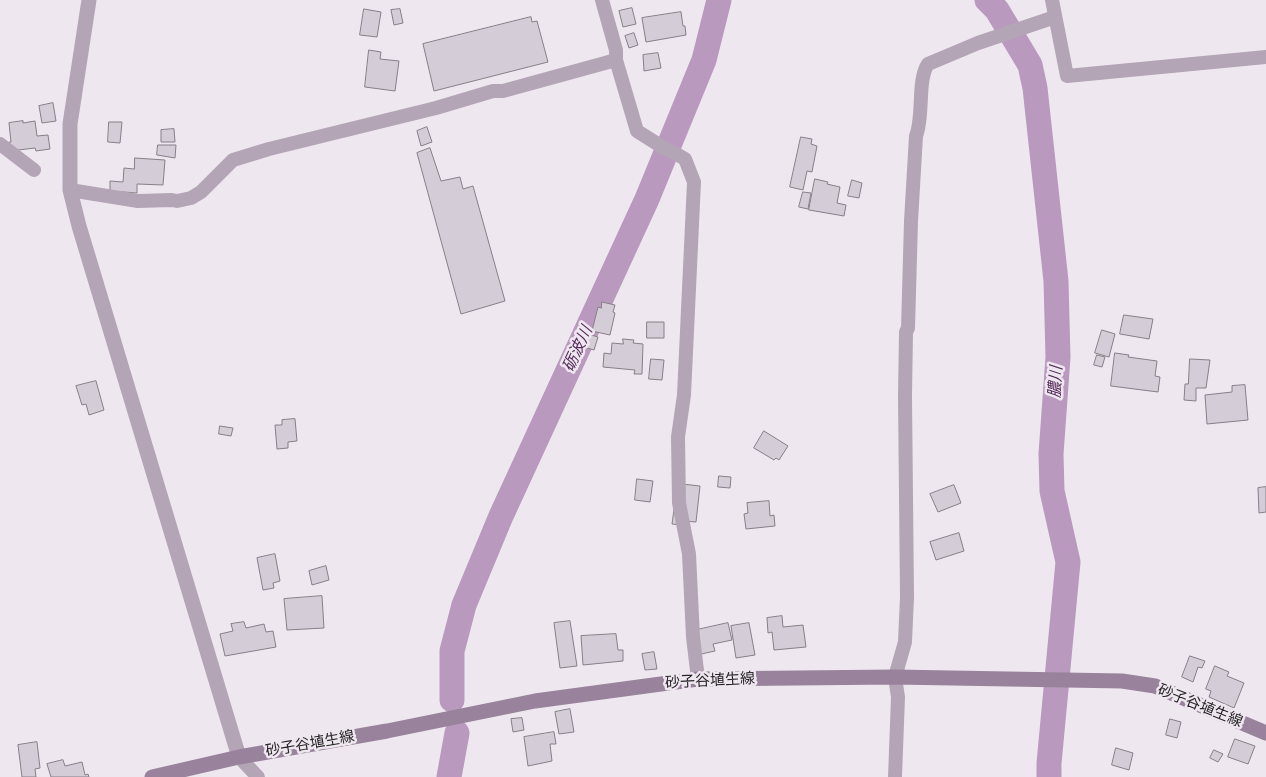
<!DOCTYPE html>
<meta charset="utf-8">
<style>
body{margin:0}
canvas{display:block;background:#efe7f0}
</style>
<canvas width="1266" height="777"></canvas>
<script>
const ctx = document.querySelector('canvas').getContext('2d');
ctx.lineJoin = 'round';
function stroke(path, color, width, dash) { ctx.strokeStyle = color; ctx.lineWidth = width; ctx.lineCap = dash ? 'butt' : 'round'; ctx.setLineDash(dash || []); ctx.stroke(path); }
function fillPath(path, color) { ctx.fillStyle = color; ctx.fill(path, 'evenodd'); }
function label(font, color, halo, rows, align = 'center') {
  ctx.font = font + ' "PT Sans","Noto Sans JP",sans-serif'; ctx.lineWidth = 5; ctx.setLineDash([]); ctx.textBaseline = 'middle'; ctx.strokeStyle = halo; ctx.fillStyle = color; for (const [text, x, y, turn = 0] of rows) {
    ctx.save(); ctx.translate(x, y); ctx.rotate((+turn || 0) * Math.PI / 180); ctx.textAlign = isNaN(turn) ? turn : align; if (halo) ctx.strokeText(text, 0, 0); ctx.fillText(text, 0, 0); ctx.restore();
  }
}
const river = new Path2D(`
 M987,0L997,10L1030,65L1035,88L1056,281L1058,357L1051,454L1052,491L1068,562L1049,763V777
 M452,700V651L464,605L501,516L647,199L704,60L719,0
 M449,777L457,733`);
const building = new Path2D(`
 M632,8L636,24L623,27L619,11Z
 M364,9L381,12L377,37L360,35Z
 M400,9L403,23L394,25L391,10Z
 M681,12L683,26H685L686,35L646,42L642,18Z
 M531,17L532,22L537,21L548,62L434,91L423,44Z
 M634,33L638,45L629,48L625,36Z
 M369,50L381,52L380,59L399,61L395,91L365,87Z
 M658,53L661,68L644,71L643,55Z
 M53,103L56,121L42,123L39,106Z
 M23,121V123L35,121L37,136L48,135L50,149L36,151L35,148L10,151L9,142H11L9,123Z
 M109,122H122L120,143L108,142Z
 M427,127L432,142L421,146L417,131Z
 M174,129L175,142H161V130Z
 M801,137L812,139L811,144L817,146L812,172L807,171L803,190L790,187Z
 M158,145H176L175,158L157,155Z
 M430,148L441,181L460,177L463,189L473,186L505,301L461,314L417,153Z
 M135,158L165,160L163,185L137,184V193L110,191V181L123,182L124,168L134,169Z
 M815,179L828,182L827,184L840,187L837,203L846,205L844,216L809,210Z
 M852,180L862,183L859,198L848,196Z
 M803,192L811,193L808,209L799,207Z
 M602,302L615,305L613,312L615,313L610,335L592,331L598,307L601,308Z
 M1124,315L1153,319L1149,339L1120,334Z
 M647,322H664V338H647Z
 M1102,330L1115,334L1109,357L1095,353Z
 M588,334L598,337L594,350L584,347Z
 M623,339L634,340L633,343L643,344L642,374H634L635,370L603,367L604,353L611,354L612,343L623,344Z
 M1115,353L1129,355L1128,357L1157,361L1155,376L1160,377L1158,392L1111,386Z
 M1097,355L1105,357L1102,367L1094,365Z
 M651,359L664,360L662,380L649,379Z
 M1190,359L1210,360L1206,388H1196V401L1184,400L1185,384H1188Z
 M96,381L104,410L89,415L86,404L82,405L76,386Z
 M1245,385L1248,420L1207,424L1205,395L1232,392V386Z
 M295,419L297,441L288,442V448L277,449L275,425H282V420Z
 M220,426L233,428L231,436L219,434Z
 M764,431L788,446L779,460L776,458L774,460L754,448Z
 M719,476L731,477L730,488L718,487Z
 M637,479L653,481L650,502L635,500Z
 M682,484L700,486L696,522L683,521L682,525L672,524L675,502Z
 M954,485L961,503L938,512L930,494Z
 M1266,487V512L1259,513L1258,488Z
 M769,501L770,516L774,515L775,526L746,529L744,514L748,513L747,503Z
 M959,533L964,551L936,560L930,542Z
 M275,554L280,581L273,583L274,588L263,590L257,558Z
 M326,566L329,580L312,585L309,571Z
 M322,596L324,628L287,630L284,599Z
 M782,616L783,627L803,625L806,647L774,650L772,632L768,633L767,618Z
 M570,621L577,666L560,668L554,623Z
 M244,622L246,628L264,624L266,632L273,631L276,647L225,656L220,634L233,631L231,624Z
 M728,623L732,640L713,644L715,651L697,655L692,631Z
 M749,623L755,655L736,658L731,626Z
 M616,634L618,650H623V661L583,665L581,636Z
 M654,652L657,669L645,670L642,654Z
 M1190,656L1205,661L1202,668L1198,667L1193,682L1182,677Z
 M1215,666L1229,672L1227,676L1244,683L1234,708L1209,697L1211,691L1206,689Z
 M570,709L574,732L559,734L555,712Z
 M522,718L524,730L513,732L511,719Z
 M1170,719L1181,722L1177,738L1166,735Z
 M554,732L556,744H550L552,761L528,766L524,737Z
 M1235,739L1255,746L1248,764L1228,757Z
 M37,742L40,768L35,769L36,777H22L18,745Z
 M1116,748L1133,753L1129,770L1112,765Z
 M1214,750L1223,754L1218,762L1210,758Z
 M63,760L65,766L82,762L85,775L88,774L89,777H51L47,764Z`);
const minor = new Path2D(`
 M602,0L616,50V60L637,131L664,148L673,152L685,159L694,182L684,395L678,437L679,503L689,554L693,637L698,679
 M1052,0L1067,76L1266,57
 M0,144L34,170
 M70,190L138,201L172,200L177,201L191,198L201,192L233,160L269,149L436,108L493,91H503L616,60
 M239,757L258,777
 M895,777L898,697L895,677L905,642L907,597L905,396L906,332L908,328L911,221L916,136C924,116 917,80 928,64L978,43L1055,17`);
const tertiary = new Path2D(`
 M89,0L70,124V190L79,226L239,757`);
const secondary = new Path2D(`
 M152,777L239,757L387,731L535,701L698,679L895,677L1122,681L1155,686L1266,733`);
const streetNames = [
 ["砂子谷埴生線",710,681,-3],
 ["砂子谷埴生線",1200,706,22],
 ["砂子谷埴生線",310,744,-10]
];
const waterNames = [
 ["砺波川",578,349,-65],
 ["膿川",1056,382,-86]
];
stroke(river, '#ba99bf', 25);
fillPath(building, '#d4ccd6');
stroke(building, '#877f88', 1);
stroke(minor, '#b4a5b6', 14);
stroke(tertiary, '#b4a5b6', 15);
stroke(secondary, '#99839c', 15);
label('15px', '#282528', '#efe7f0', streetNames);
label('italic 16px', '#562b5c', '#efe7f0', waterNames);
</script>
